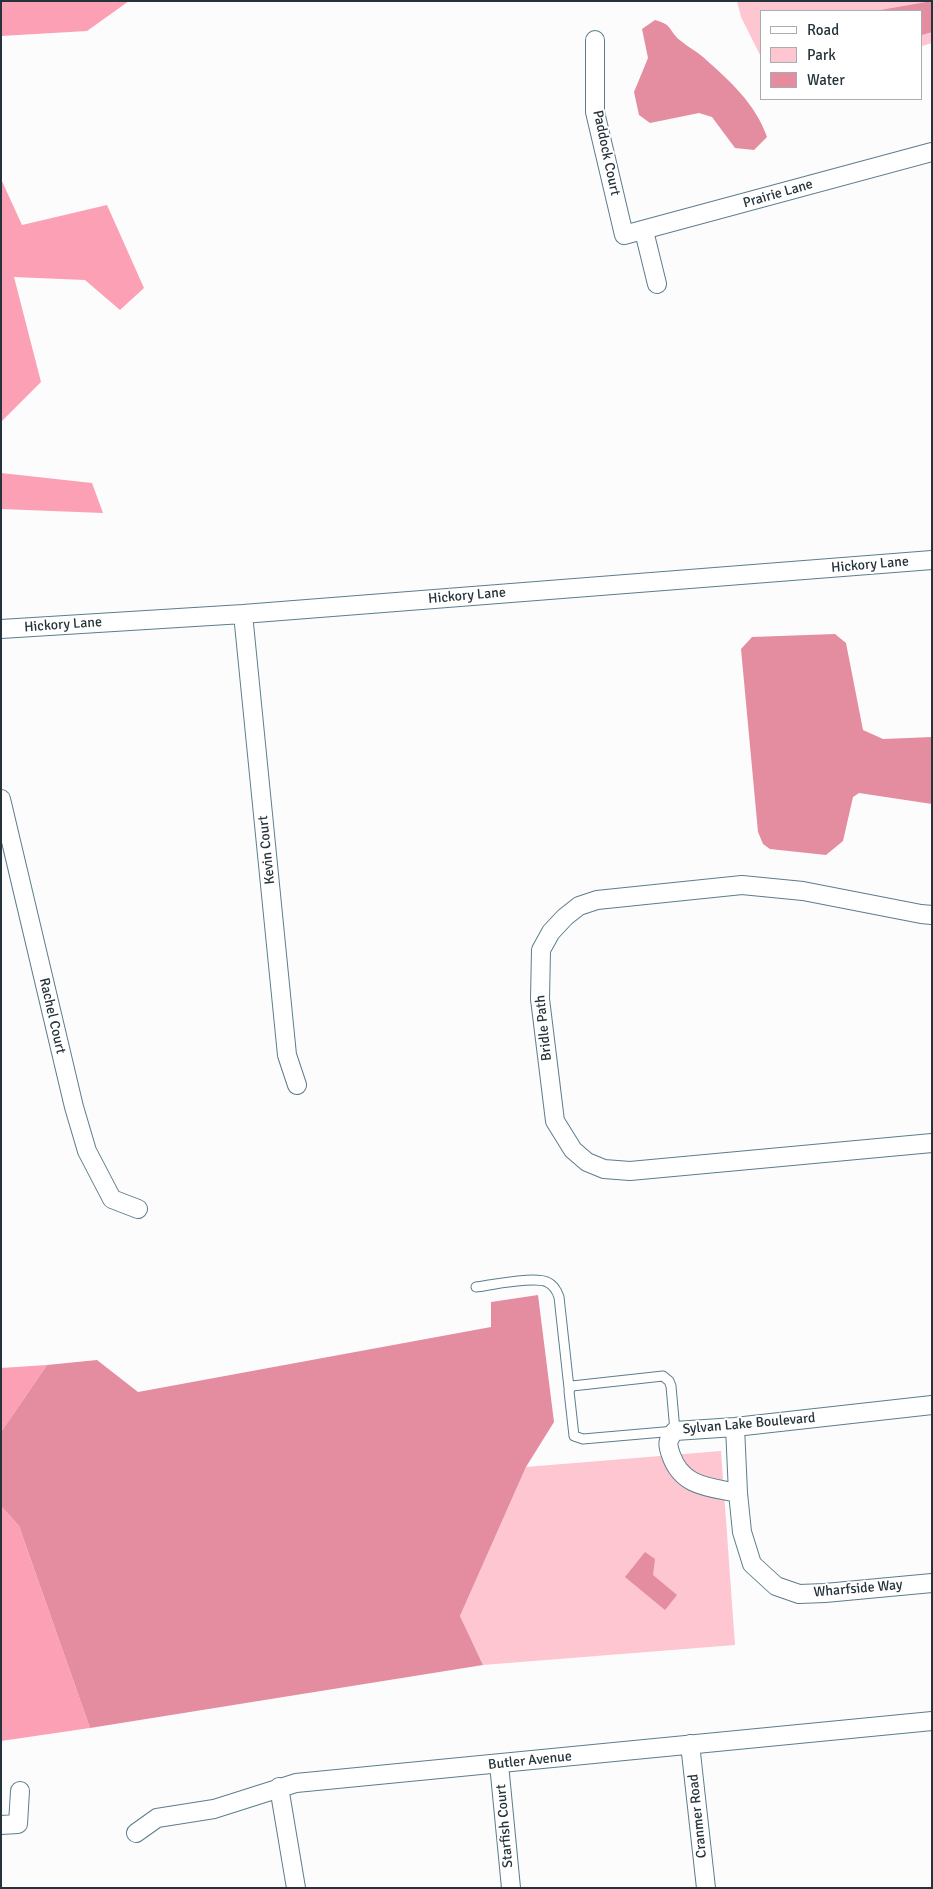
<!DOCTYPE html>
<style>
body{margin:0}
#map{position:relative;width:933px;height:1889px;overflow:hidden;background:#fcfcfc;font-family:Signika,sans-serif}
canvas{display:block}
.frame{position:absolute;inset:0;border:2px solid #25333a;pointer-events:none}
.legend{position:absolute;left:760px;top:10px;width:162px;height:90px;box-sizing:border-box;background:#fff;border:1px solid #a8adb0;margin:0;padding:6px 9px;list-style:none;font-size:15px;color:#25333a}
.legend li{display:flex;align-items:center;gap:10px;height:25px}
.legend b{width:25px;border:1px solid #a8adb0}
</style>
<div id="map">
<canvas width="933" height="1889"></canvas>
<div class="frame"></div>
<ul class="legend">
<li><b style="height:6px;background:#fff"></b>Road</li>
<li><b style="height:14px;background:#fdc6d1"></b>Park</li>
<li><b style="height:14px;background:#e48ca0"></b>Water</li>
</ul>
</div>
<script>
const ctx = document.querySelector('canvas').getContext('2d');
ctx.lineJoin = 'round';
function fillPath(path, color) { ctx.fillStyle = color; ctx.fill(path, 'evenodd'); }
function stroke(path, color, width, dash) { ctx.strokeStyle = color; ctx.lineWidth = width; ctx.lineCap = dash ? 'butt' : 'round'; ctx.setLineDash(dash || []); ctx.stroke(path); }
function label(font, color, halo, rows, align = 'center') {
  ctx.font = font + ' Signika,sans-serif'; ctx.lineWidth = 4; ctx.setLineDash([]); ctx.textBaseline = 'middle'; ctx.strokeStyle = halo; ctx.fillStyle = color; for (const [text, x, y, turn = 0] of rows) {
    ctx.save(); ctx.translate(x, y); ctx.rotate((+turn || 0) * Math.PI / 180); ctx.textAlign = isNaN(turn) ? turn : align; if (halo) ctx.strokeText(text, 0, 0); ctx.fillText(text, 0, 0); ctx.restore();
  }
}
const green = new Path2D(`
 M737,1H932V43L922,46V11H762V59L741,17Z
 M721,1451L735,1645L483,1665L460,1616L526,1467Z`);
const forest = new Path2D(`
 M1,1H129L87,31L1,36Z
 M1,179L22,225L107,205L144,288L120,310L85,280L14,277L41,382L1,422Z
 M1,473L92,483L103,513L1,509Z
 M47,1365L1,1432V1368Z
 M1,1506L19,1526L90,1728L1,1741Z`);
const water = new Path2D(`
 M932,1V32L922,35V11H875Z
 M655,20C674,25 668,31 681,41C688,47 696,51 703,57C728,79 756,104 767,137L754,150L735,148L712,117L699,113L650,123L639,115L634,92L648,58L642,29Z
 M835,634L846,643L863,730L883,739L932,737V804L859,793L853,797L843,841L826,855L770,849L763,844L758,832L741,649L752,637Z
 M538,1295L554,1422L526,1467L460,1616L483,1665L90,1728L19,1526L1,1506V1432L47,1365L97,1360L138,1392L491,1327V1302Z
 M645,1552L655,1559L653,1575L677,1595L665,1610L625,1577Z`);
const service = new Path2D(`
 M476,1287C491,1285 534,1276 547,1282C554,1285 557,1291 559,1297L569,1388
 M663,1376L669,1381L671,1386L675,1431L583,1439L574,1436L569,1391L572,1386Z`);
const minor = new Path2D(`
 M595,40V112L624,235L932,152
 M644,231L657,284
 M243,614L287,1055L297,1085
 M1,629L243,614L932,560
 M1,799L74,1107L87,1151L112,1199L138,1209
 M932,915L921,914L803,891L742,885L597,900L579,906L565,917L551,932L541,950L540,999L555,1121L573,1150L587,1162L604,1169L630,1171L932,1143
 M735,1427L738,1493L742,1532L752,1564L776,1586L799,1594L825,1593L932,1583
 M738,1493C709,1487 682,1487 671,1455C667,1444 667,1440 675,1431L735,1427L932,1405
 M690,1744L706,1888
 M499,1764L511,1888
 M279,1787L296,1888
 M1,1825L18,1824L20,1791
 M136,1833L157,1818L214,1809L296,1783L932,1721`);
const streetNames = [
 ["Paddock Court",606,153,78],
 ["Prairie Lane",778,194,-16],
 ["Hickory Lane",870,565,-5],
 ["Hickory Lane",467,596,-5],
 ["Hickory Lane",63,625,-4],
 ["Kevin Court",267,850,-96],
 ["Rachel Court",52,1016,77],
 ["Bridle Path",544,1028,-96],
 ["Sylvan Lake Boulevard",749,1424,-5],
 ["Wharfside Way",858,1589,-5],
 ["Butler Avenue",530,1761,-6],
 ["Cranmer Road",698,1816,-96],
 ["Starfish Court",505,1826,-95]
];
fillPath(green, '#fdc6d1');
fillPath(forest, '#fba0b5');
fillPath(water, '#e48ca0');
stroke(service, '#5c7d8e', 11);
stroke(minor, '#5c7d8e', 20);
stroke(service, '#fff', 9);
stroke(minor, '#fff', 18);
label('14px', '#25333a', '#fff', streetNames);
</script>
